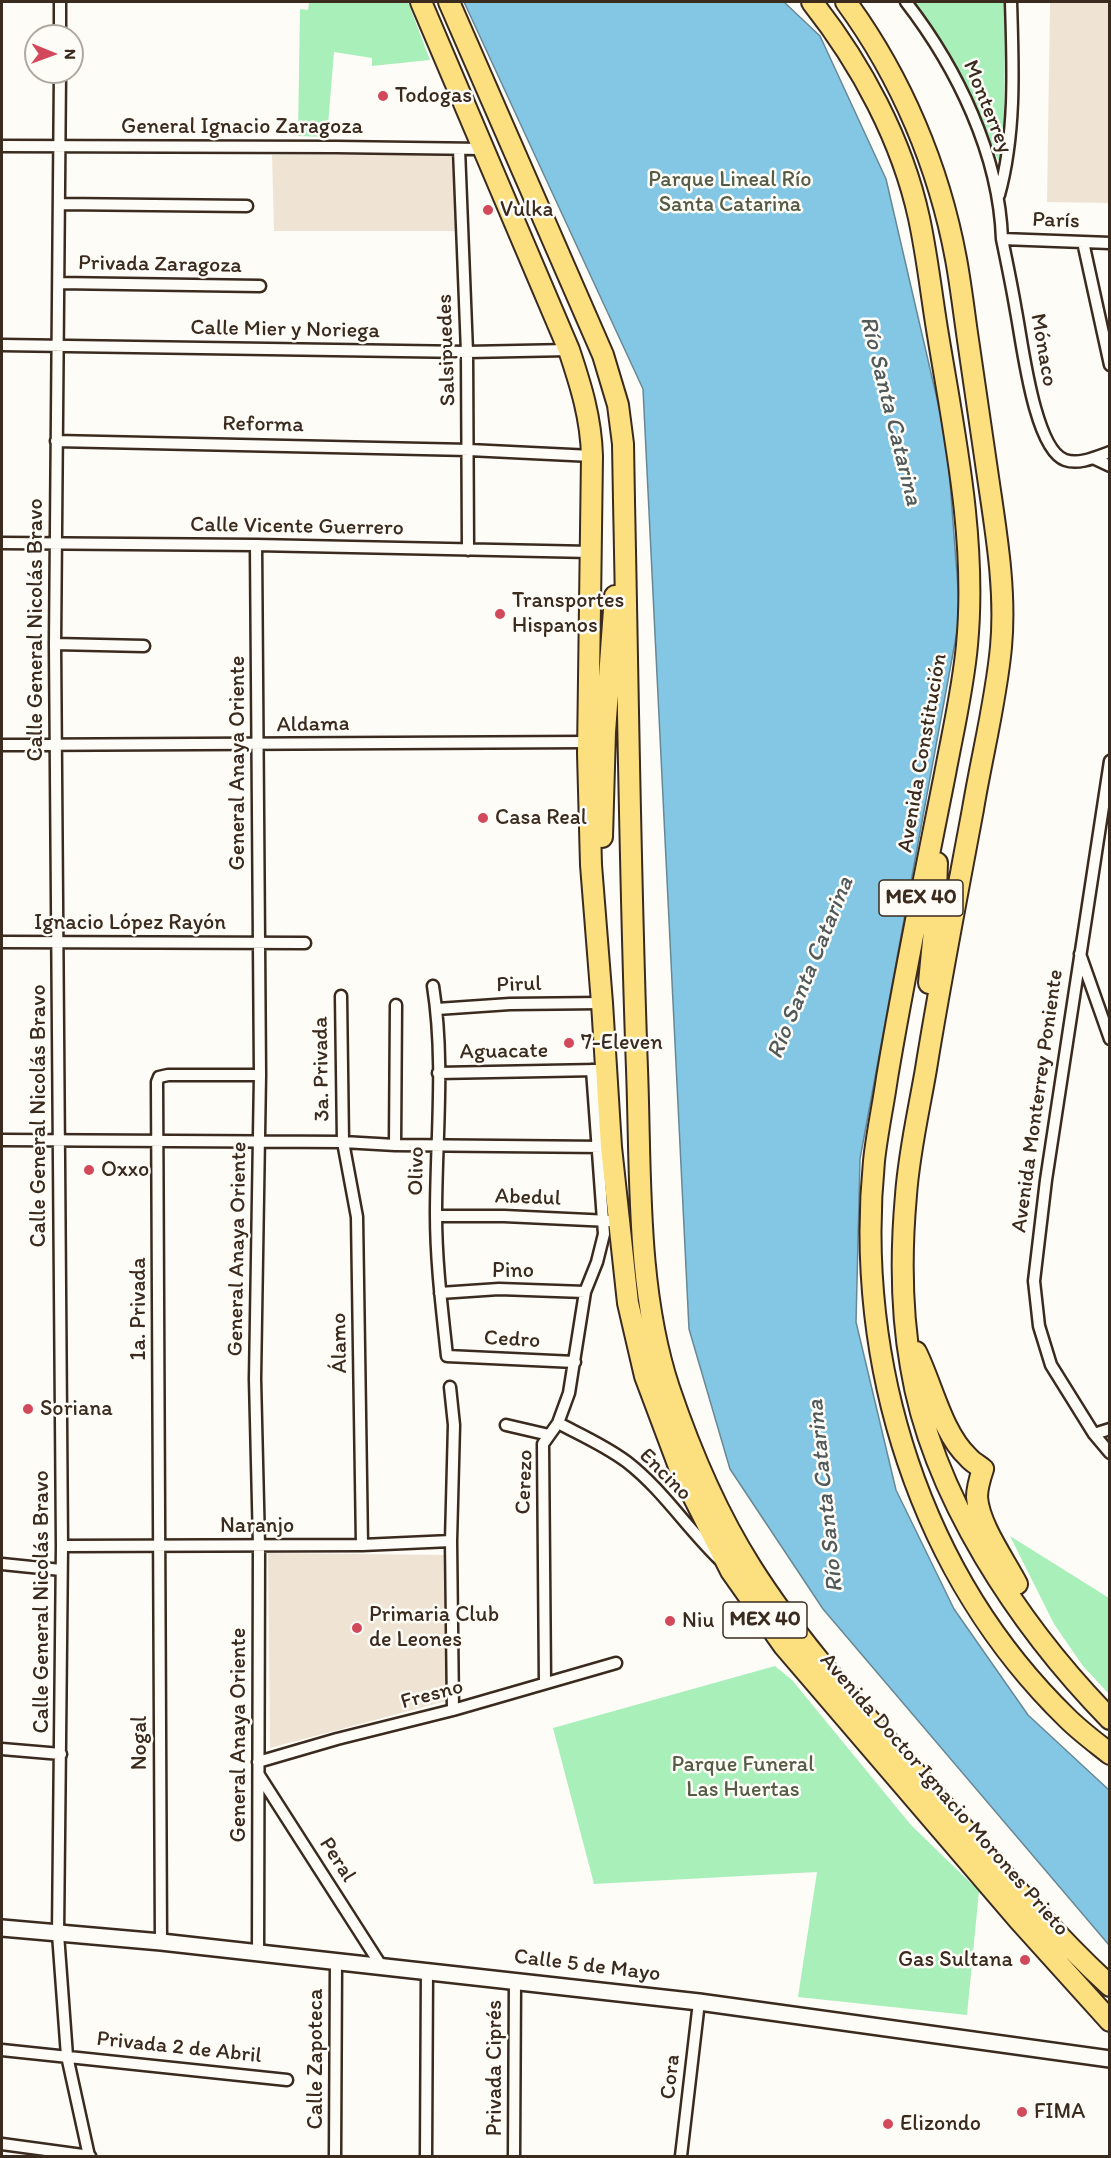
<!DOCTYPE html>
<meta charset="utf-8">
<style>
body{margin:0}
#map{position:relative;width:1111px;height:2158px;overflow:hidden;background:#fdfcf7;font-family:Itim,sans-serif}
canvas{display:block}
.frame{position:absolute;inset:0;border:3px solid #3b2a1e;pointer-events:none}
.north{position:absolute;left:24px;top:24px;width:60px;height:60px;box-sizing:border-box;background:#fdfcf7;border:2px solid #afa8a0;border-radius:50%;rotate:91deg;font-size:16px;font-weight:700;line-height:24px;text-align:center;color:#3b2a1e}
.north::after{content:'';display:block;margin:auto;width:21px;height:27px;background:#d1495b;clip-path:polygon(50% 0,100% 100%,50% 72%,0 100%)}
</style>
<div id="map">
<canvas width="1111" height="2158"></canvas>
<div class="frame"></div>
<div class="north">N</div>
</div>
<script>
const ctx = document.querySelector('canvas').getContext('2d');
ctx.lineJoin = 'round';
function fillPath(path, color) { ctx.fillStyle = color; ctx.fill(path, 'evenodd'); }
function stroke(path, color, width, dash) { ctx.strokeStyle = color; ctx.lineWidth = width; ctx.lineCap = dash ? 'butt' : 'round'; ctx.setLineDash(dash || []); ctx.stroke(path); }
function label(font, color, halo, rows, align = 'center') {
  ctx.font = font + ' Itim,sans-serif'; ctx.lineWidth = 5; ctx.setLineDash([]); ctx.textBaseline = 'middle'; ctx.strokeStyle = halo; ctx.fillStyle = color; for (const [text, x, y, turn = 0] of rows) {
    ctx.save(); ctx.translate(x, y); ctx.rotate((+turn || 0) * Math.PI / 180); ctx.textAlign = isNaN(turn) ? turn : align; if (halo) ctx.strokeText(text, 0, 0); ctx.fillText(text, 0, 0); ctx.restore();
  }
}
const built = new Path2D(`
 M1050,2H1109V203L1047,202Z
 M272,155H455L458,231H274Z
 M268,1553L446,1555V1701L270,1748Z`);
const green = new Path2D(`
 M309,2H408L430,60L372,66V58L334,52L327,137L298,136L300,9L308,10Z
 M913,2H1005L1004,152L1001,160H998C974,104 953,48 913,2Z
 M1010,1536L1109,1598V1694L1083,1666L1054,1624Z
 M775,1666L792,1680L911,1825L979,1891L967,2015L798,1997L817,1872L594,1884L553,1728Z`);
const water = new Path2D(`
 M464,2H784L820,36L886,179L947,442L960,615L860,1159L856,1322L896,1490L954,1609L1028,1715L1109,1790V1945L823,1609L730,1469L689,1329L643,389Z`);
const street = new Path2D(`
 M906,2C957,68 999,154 1002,239C1007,263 1012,287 1016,311C1022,341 1034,449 1065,460C1079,465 1096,457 1110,452
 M60,36V2
 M60,72L55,644L62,1546L58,1934L67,2056L89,2156
 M2,146L336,147L483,149
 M459,149L467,352L468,550
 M999,195C1016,133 1013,66 1011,2
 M60,204L247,206
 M1002,239L1110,243
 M1083,242L1110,365
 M59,283L260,286
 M2,345L467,352L569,350
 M56,441L469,450L592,456
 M1093,458L1110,466
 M2,543L256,545L591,552
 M256,545L260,1075L255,1379L259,1545L258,1953
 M55,644L144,646
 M2,745L588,742
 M1110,761L1046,1180L1034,1281L1039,1326L1051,1365L1094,1434L1110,1453
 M2,942L305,943
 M1080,954L1110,1039
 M433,986C445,1061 436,1139 436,1214C436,1262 442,1309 447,1356L575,1362
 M341,996L343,1142L357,1217L362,1545
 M437,1009L510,1004L602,1003
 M438,1073L597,1070
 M2,1140L343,1142L395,1145L604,1147
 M395,1145L396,1005
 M436,1216H504L610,1221
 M440,1293L499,1289L585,1292
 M450,1387L454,1425L451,1541L453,1710
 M558,1423C581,1435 606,1446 627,1462C662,1489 687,1528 719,1559
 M506,1425L549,1435
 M1094,1434L1110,1429
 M62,1546L362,1545L451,1541
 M2,1564L61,1570
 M545,1683L543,1444L558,1423L569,1393L585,1292L597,1262L604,1234L592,1070
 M2,1749L61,1754
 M258,1762L337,1739L453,1710L616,1663
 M259,1775L382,1967
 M161,1942L157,1082L159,1077L168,1075H260
 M2,2050L287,2080
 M2,2144L90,2156
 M335,2156L336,1962
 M426,2156L427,1971
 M514,2156L515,1981
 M681,2156L699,2002`);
const secondary = new Path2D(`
 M2,1928L161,1942L699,2002L1110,2059`);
const highway = new Path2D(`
 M421,2L569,350C581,386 591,418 592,456L588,753L591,865L602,1003L611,1147L628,1303L645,1376L681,1472L731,1571L784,1646L1018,1919L1110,2021
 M449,2L603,355L618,405L623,444L624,501C628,691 630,880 637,1069C641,1173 636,1288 669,1388C690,1450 716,1512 751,1567C804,1651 873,1723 937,1798C993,1862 1047,1928 1110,1986
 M812,2C861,64 902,140 919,218C927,255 931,292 937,329C954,433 977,539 967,645C963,689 953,731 945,774C925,875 904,976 887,1078C883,1106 877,1133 874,1161C854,1363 920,1575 1067,1718C1080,1731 1095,1742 1110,1754
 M846,2C901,77 939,167 956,259C961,286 964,313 968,340C975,388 982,436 989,484C997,538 1006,593 1001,647C996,701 982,755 973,809C957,895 940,982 926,1069C919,1110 909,1152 906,1195C901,1251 901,1311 911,1367C932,1496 1020,1627 1110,1719
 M602,837L605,732L615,596
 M929,983L935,920L937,863
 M916,1352C932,1384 942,1433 968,1457C972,1462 978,1465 983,1469C980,1478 977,1487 977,1497C979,1525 1004,1559 1017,1584`);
const markers = [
 [383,96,6,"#d1495b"],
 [488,210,6,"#d1495b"],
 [500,614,6,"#d1495b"],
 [483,818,6,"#d1495b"],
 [569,1043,6,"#d1495b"],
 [89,1170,6,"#d1495b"],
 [28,1409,6,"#d1495b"],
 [670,1621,6,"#d1495b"],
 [357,1628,6,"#d1495b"],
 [1025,1960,6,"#d1495b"],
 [1022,2112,6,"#d1495b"],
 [888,2124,6,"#d1495b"]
];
const shields = [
 [921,898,84],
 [765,1620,84]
];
const shieldNames = [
 ["MEX 40",921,898],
 ["MEX 40",765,1620]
];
const poiNames = [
 ["Todogas",395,96],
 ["Vulka",500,210],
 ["Transportes",512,601],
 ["Hispanos",512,626],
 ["Casa Real",495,818],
 ["7-Eleven",581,1043],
 ["Oxxo",101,1170],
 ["Soriana",40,1409],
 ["Primaria Club",369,1615],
 ["de Leones",369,1640],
 ["Niu",682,1621],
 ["Gas Sultana",1013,1960,"right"],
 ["FIMA",1034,2112],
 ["Elizondo",900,2124]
];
const streetNames = [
 ["Monterrey",987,107,68],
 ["General Ignacio Zaragoza",242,127],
 ["París",1056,221,2],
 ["Privada Zaragoza",160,265,1],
 ["Calle Mier y Noriega",285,330,1],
 ["Salsipuedes",447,350,-92],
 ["Mónaco",1043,350,80],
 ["Reforma",263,425,1],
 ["Calle Vicente Guerrero",297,527,1],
 ["Calle General Nicolás Bravo",36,630,-90],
 ["Aldama",313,725,-1],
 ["Avenida Constitución",923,753,-80],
 ["General Anaya Oriente",238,763,-90],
 ["Ignacio López Rayón",130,923],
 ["Pirul",519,985,-2],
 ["Aguacate",504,1052,-1],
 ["3a. Privada",322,1069,-91],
 ["Avenida Monterrey Poniente",1038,1101,-82],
 ["Calle General Nicolás Bravo",39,1116,-90],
 ["Olivo",417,1171,-89],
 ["Abedul",528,1198,2],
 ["General Anaya Oriente",238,1249,-89],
 ["Pino",513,1271],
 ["1a. Privada",139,1309,-90],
 ["Cedro",512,1340,3],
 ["Álamo",340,1343,-91],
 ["Encino",665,1475,45],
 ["Cerezo",525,1482,-88],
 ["Naranjo",257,1526],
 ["Calle General Nicolás Bravo",42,1602,-90],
 ["Fresno",432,1695,-15],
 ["General Anaya Oriente",239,1735,-90],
 ["Nogal",140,1743,-90],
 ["Avenida Doctor Ignacio Morones Prieto",944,1795,49],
 ["Peral",337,1860,57],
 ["Calle 5 de Mayo",587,1966,7],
 ["Privada 2 de Abril",179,2048,6],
 ["Calle Zapoteca",316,2059,-90],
 ["Privada Ciprés",495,2068,-90],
 ["Cora",671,2077,-84]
];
const parkNames = [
 ["Parque Lineal Río",730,180],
 ["Santa Catarina",730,205],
 ["Parque Funeral",743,1765],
 ["Las Huertas",743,1790]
];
const waterNames = [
 ["Río Santa Catarina",890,411,76],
 ["Río Santa Catarina",811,968,-68],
 ["Río Santa Catarina",826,1496,-96]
];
fillPath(built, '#efe4d4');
fillPath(green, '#a9efba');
fillPath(water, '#84c7e5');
stroke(water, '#678895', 1.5);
stroke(street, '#3b2a1e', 15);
stroke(secondary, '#3b2a1e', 20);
stroke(highway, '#3b2a1e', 24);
stroke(street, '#fdfcf7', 10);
stroke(secondary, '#fdfcf7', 15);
stroke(highway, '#fce080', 20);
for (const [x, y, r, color] of markers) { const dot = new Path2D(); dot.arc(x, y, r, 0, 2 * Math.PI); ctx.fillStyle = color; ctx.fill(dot); stroke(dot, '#fdfcf7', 2); }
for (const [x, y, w] of shields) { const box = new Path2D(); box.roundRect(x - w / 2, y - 18, w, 36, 4.5); ctx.fillStyle = '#fdfcf7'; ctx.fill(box); stroke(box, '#3b2a1e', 1.5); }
label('bold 21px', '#3b2a1e', null, shieldNames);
label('22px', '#3b2a1e', '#fdfcf7', poiNames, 'left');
label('22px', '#3b2a1e', '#fdfcf7', streetNames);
label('22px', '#565b45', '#fdfcf7', parkNames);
label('italic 24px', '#51595a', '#fdfcf7', waterNames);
</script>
